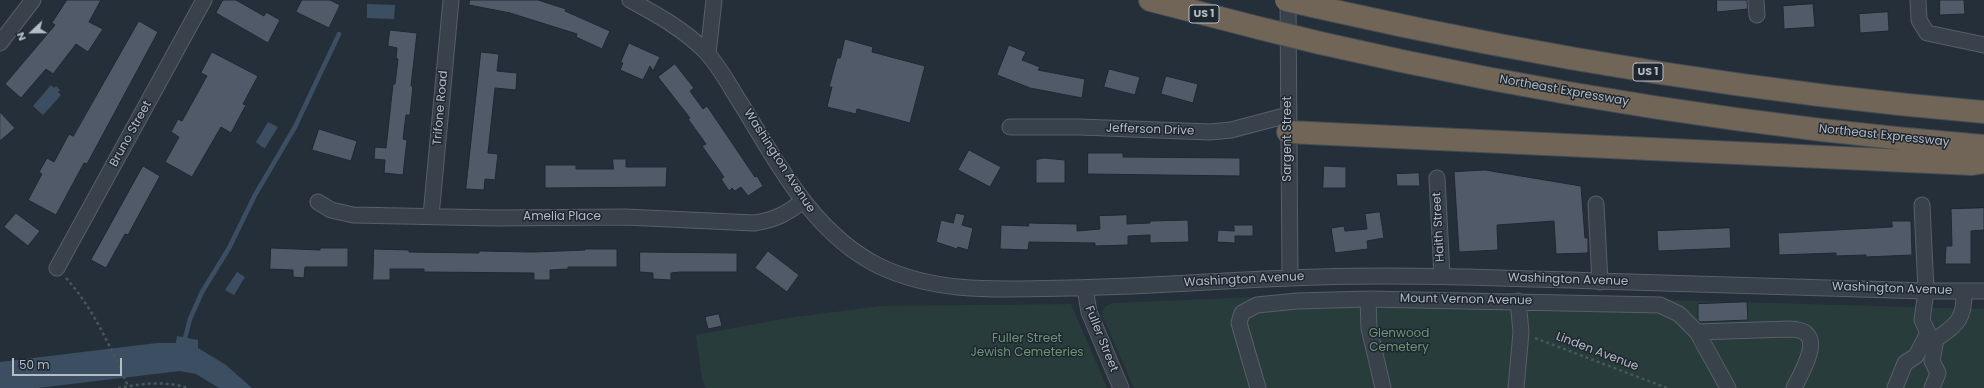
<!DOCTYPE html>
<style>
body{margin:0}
#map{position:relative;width:1984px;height:388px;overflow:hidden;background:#252f3a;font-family:Poppins,sans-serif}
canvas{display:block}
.north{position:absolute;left:12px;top:12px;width:40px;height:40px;-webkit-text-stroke:3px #1e2630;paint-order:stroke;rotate:248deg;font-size:11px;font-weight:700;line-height:16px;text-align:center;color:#b4bcc6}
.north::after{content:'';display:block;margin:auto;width:14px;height:18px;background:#b4bcc6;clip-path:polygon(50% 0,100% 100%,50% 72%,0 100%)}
.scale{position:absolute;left:12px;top:358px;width:110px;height:18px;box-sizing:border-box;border:2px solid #b4bcc6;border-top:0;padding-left:5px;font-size:12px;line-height:14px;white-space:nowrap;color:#b4bcc6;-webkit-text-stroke:3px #1e2630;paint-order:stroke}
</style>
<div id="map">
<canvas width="1984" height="388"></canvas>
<div class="north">N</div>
<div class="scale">50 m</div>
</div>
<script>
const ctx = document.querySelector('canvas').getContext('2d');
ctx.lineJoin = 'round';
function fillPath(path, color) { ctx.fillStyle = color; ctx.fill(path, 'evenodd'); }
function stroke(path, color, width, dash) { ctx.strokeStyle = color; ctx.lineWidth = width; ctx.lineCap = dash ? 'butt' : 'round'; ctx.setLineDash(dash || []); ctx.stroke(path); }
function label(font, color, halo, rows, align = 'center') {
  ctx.font = font + ' Poppins,sans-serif'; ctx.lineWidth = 3; ctx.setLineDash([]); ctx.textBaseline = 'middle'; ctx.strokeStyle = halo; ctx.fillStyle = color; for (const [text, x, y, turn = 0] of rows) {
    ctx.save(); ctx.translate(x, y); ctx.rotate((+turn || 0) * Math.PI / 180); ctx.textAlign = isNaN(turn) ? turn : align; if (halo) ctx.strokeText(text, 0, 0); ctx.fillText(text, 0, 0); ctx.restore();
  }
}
const green = new Path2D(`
 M1354,293H1414L1984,309V388H1134L1102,315C1103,308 1105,305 1113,303Z
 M1071,304L1107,388H706L702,379L696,335L788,318L881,306Z`);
const water = new Path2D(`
 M367,4L395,5L394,19L367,18Z
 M51,85L54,88L56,86L60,90L58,92L61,95L43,115L33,106Z
 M268,122L278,127L265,148L262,147L256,142Z
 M237,272L245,277L234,295L225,290Z
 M177,336L198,340V348L226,365L252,388H219L196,374L180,371L38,388H0V362L157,343H176Z`);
const stream = new Path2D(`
 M184,342L190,319L202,292L229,248L255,195L295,127L339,34`);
const building = new Path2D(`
 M67,0H101L89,22L103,29L88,52L76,44L53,74L46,69L21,98L5,84L55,25L52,23Z
 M223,0H236L264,16L266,12L280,20L268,43L216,13Z
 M302,0H330L340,5L329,28L296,12Z
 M470,0H538L566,9L565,11L610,31L602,49L576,37L577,34L510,13L469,5Z
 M1717,0H1747L1748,9L1717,12Z
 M1940,0H1964L1965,14L1940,15Z
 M1813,4L1815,27L1784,29L1783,6Z
 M1888,12L1889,31L1860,33L1859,14Z
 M139,21L158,32L87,164L84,163L56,215L28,200L42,174L39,172L47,158L54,162L69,134L73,136Z
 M390,30L417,33L411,86H413L410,115H406L403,139L407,140L403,175L384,173L385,160L374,159L375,147L386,148L393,84H395L398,59L396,58L397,48L388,46Z
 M845,39L873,47L872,52L925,66L910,123L857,109L856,114L827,107L832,87H829L837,58H840Z
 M629,43L660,57L653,71L650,66L643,80L620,70L623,63L621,62Z
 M1009,45L1026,52L1022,60L1040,67L1038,70L1085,79L1082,98L1030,88L997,75Z
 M212,52L258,76L243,104L246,105L231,133L221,127L192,177L165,162L179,137L171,132L178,119L182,121L207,76L201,73Z
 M481,52L499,54L497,71L517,73L516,90L495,88L488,153L498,154L495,180L485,179L484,190L466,189Z
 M675,64L694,88L690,91L703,109L707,106L755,177L757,176L763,186L748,196L741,187L735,191L732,188L729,191L721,179L724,177L702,146L706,144L688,119L690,118L658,77Z
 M1109,69L1140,77L1135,95L1104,87Z
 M1166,76L1198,84L1193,103L1161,94Z
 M0,112L15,128L0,141Z
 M319,129L357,141L351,161L312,150Z
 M969,150L1001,167L990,187L958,170Z
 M1088,153H1123V157L1240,158V176L1088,174Z
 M1044,158L1065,160V183H1036V160Z
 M613,159H626V167H667L666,187L545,188V165H576V169H613Z
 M143,166L160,176L128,235L125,234L106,268L91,260Z
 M1324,166L1346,167V188H1323Z
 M1485,170L1581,186L1585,238H1588V253L1556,254L1554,221L1497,225L1498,250L1459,252L1454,172Z
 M1419,173L1420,186H1397L1396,174Z
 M1984,208V230L1971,231V264H1945L1946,246H1952L1951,209Z
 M1380,212L1384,238L1367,241L1368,249L1335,253L1331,228L1344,226L1345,231L1367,229L1365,214Z
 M16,213L40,231L28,246L4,227Z
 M956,213L965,215L962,225L973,228L968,250L958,247L957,249L936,242L941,220L953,223Z
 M1127,215V224L1150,223V221L1188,220L1189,242L1150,243V235L1128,236V245L1095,246V243L1029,242L1028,250L1000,249L1001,225L1029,226L1028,223L1077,224V231L1100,229L1099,216Z
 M1892,221H1911L1912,255L1866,257V255L1836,256V253L1779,255L1778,233L1892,227Z
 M1234,225H1253V236H1235V243L1217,242L1218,230L1234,231Z
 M1730,228L1731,248L1658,251L1657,231Z
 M271,248L320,250V248H348V267H305L304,278L293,277V270L270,269Z
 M374,249L409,250V252L479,253V251L534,252L585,250V249H617V267H568V269L550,270V280H534V273L424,272V269H390V280H373Z
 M768,251L799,275L787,292L755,268Z
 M640,252L737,253V272H680L671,273V280L653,279V273L640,272Z
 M1747,302L1748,320L1700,322L1698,320V304Z
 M719,314L722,326L708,329L705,317Z`);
const path = new Path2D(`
 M66,278C94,309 111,349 128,386
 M1535,338L1667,388
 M118,388C140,384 165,380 187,388`);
const minor = new Path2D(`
 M630,0C656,14 685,30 706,52C719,66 728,83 738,99C777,161 811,232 879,266C940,295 1004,289 1069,288C1152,287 1235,279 1319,277C1412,274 1504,278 1597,281C1707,285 1816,287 1926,291H1984
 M1288,0L1290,278
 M1756,0L1757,15
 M1918,0L1919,20L1927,33L1984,45
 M0,43L33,0
 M708,54L714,0
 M1010,127H1080L1210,132L1231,130L1288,115
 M1437,178L1442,276
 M318,202L331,210L353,215L496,218L625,217L754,223C775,220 786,214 803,201
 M1596,204L1600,282
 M431,216L451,0
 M57,268L204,0
 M1085,288L1089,312L1121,388
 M1368,299L1369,328L1383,388
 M1697,332L1789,329C1829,329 1803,369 1794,388
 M1258,388L1239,323L1242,313L1257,305L1297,301L1368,299L1660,305L1679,314L1697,332L1728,388
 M1516,388L1521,332L1518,301
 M1895,388L1905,363L1916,356L1928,333L1922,320L1926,291L1922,205
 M1932,388L1938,373L1932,361L1936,339C1958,325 1965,317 1964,291`);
const highway = new Path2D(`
 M1150,0L1259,28
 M1317,7C1537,57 1759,93 1984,112
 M1320,43C1538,93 1760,128 1984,146
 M1288,132L1972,164L1984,162`);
const highwayBridge = new Path2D(`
 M1286,0L1317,7
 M1259,28L1320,43`);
const shields = [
 [1204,14,30],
 [1648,72,30]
];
const shieldNames = [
 ["US 1",1204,14],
 ["US 1",1648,72]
];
const streetNames = [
 ["Northeast Expressway",1564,91,10],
 ["Trifone Road",441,108,-85],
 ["Jefferson Drive",1150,130,2],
 ["Bruno Street",131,134,-61],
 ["Northeast Expressway",1884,136,6],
 ["Sargent Street",1288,139,-90],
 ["Washington Avenue",779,161,57],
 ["Amelia Place",562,217],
 ["Haith Street",1439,227,-93],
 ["Washington Avenue",1244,280,-3],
 ["Washington Avenue",1568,280,2],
 ["Washington Avenue",1892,289,2],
 ["Mount Vernon Avenue",1466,300,1],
 ["Fuller Street",1101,339,68],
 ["Linden Avenue",1597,352,21]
];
const parkNames = [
 ["Glenwood",1399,334],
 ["Cemetery",1399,348],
 ["Fuller Street",1027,339],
 ["Jewish Cemeteries",1027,353]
];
fillPath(green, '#283c3c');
fillPath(water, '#3c4e62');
stroke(stream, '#3c4e62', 4.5);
fillPath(building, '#505a68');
stroke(building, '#202832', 1);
stroke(minor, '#575f69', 17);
stroke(highway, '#444c56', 24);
stroke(path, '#455759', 2.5, [3, 3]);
stroke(minor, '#39414b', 15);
stroke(highway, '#706556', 22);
stroke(highwayBridge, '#444c56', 24, []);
stroke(highwayBridge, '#706556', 22);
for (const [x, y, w] of shields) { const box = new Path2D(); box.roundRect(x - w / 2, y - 9, w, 18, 3); ctx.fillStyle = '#1e2630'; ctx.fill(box); stroke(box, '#b4bcc6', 1); }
label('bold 11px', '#b4bcc6', null, shieldNames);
label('12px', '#b4bcc6', '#1e2630', streetNames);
label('12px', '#6d9575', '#1e2630', parkNames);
</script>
